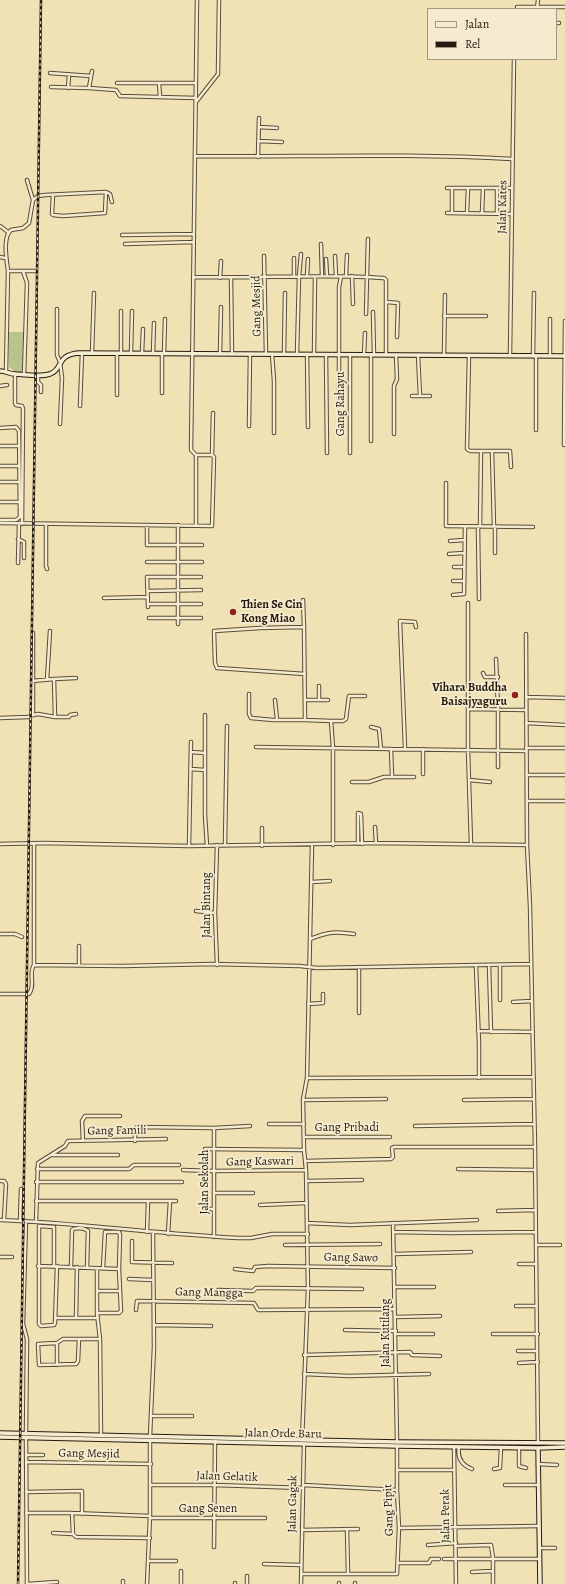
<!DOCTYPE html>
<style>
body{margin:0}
#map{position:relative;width:565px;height:1584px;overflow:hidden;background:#f0e2b5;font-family:Alegreya,serif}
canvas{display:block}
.legend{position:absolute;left:427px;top:8px;width:130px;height:52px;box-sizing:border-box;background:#f5eccf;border:1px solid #a29883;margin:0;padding:5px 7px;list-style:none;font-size:12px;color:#251a10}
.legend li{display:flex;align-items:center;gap:8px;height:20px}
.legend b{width:20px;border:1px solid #a29883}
</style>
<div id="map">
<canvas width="565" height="1584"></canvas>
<ul class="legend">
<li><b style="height:5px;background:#f5eccf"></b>Jalan</li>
<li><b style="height:5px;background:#251a10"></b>Rel</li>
</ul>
</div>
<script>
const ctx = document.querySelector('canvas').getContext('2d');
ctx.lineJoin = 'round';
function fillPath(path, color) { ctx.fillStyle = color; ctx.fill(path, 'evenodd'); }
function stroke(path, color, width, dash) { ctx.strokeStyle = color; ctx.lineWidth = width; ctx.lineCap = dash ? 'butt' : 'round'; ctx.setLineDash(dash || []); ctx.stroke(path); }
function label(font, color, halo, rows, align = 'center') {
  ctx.font = font + ' Alegreya,serif'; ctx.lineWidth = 3.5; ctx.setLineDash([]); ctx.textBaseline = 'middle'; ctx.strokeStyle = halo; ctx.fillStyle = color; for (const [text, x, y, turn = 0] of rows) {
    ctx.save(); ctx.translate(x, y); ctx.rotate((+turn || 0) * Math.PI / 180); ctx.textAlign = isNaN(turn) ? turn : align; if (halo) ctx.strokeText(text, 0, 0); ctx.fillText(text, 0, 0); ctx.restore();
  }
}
const green = new Path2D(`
 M9,332H25L23,372H15L9,367Z`);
const street = new Path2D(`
 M517,7H565
 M537,9L538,0
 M556,23H559
 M92,71L89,88L116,90L120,96L196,98
 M50,73L91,76
 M117,83H196
 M159,83L160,97
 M51,87L89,88
 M68,88L69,75
 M196,102L218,74L219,0
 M259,127L277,128
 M258,141L282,142
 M195,156C301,157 407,153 512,159
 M258,157L259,118
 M447,188H512
 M53,195L52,214L53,215L63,216L105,213L106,192
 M33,200L38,196L45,195L106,192L110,194L112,202
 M447,213L512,214
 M452,213V188
 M467,213L468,188
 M482,213L483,188
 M497,213V188
 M0,226L8,232
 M122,235L193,234
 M125,244L193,242
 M321,244L322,276
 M264,256L266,354
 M335,256L336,276
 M0,257L5,258
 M326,259L327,276
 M8,271H35
 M23,271L27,283L24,375
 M307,276L308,259
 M346,276L347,255
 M352,276L353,304
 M193,277C257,279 321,273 384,278L386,280V355
 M294,277V258
 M220,278L221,261
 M231,278L232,354
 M387,302L398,303L397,337
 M57,309V355L60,362L62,378L60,424
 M373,312L374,355
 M366,314L368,239
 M444,316H486
 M92,353L94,293
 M121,353V311
 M131,353L132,311
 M142,353L143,329
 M153,353L154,323
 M164,353L165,319
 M162,354V393
 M220,354L221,307
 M272,354L274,381V433
 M284,354L285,293
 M297,354L299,276L301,254
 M307,354L308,427
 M314,354L315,277
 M326,355L327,453
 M364,355L365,333
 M418,355L420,396
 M444,355L445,295
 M469,355L467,449L470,451H481L480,527
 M510,355L514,59
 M533,356L534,293
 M550,356V319
 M6,371L8,271C7,261 2,238 11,230L23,228L29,223L33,200L27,180
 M15,374V403L16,405L22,406L23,409L22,524
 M38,375V382L41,385V392
 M0,386L7,385
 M117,395V353
 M412,396H430
 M339,402V287L341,277
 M80,406L82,353
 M249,426L250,354
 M0,428L16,427L19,431L20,517L16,520H0
 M536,430V356
 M394,434V386L397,379L396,355
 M371,441V355
 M564,445L565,321
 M0,446H19
 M481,451H510L511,467
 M492,451L494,527
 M350,453V355
 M212,455L213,413
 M0,466H19
 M0,482H19
 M446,483V526L533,527
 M0,502H19
 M0,523L212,526L214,457L212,455H196
 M46,525V566L47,569
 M147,525V545H179
 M178,525V624
 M196,526V455L191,450L197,0
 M478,527L479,599
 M495,527V553
 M18,539L24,542V558
 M450,541L465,540
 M179,545H202
 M449,554L464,553
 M147,562H202
 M18,563L19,524
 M454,567H464
 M453,581H464
 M148,591L201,590
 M453,595L464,594L465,527
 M104,598L148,597
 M303,600L304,627
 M468,603V750L471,844
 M148,604H201
 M148,607L147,577H201
 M149,618H201
 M33,633V715
 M526,634L527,845L530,906L535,1147L538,1443
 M496,659L498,709V767
 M483,673L485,677H498
 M305,674L217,668L215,663L214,631L260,628L304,627L305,720L331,721L333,748V845
 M54,679L76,678
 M47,680L50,631
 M32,681L54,679L55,717
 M319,686V700
 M249,694V714L251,718L273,720H305
 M526,697L565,698
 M275,700L277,720
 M305,700H328
 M468,709L526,710
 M205,715V815L207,846
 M0,718L28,717L33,715L38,714L55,717H69L70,715L76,714
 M331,721H343L346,719L349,696H365
 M526,723L565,725
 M371,727L379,729L381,749
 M256,747L526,751
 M405,748L400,621L415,622L416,627
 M526,748H565
 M391,749L392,776
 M423,749V774
 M191,752L205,753
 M191,769L205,770
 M527,775H565
 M469,780L490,782
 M352,782H369L384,777H414
 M527,801H565
 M375,827L376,843
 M0,844L44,843L189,846L376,843L527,845
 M358,844V813L361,814L362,844
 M225,845L227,726
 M189,846L191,742
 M262,846V828
 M312,882L330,881
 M196,911L215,913
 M0,934H15L22,937
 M310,939C328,932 335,931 354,934
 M79,946V965
 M34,965V843
 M217,965L215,913L217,845
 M489,965L491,1032
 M500,965V1000
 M476,966L479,1044V1078
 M359,967V1013
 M0,994H29C36,985 28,973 34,965L123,966L212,964L300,966L317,968L531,964
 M513,1002L532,1001
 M308,1004L323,1003V994
 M478,1031L533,1032
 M307,1078L533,1077
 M303,1100L386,1099
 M464,1100L534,1099
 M269,1124H304
 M415,1126L534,1124
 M214,1128V1237
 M304,1137H390
 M83,1141L82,1121L85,1116H120
 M135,1141V1129L137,1127L214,1128L250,1126
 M205,1149L304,1150
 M51,1155H118
 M305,1161L391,1159L393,1157L392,1148L394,1147H535
 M37,1169H129L134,1165H179
 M458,1169L535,1170
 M183,1170L214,1171L306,1170
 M0,1181H4L6,1184L4,1220
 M307,1181L362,1180
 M36,1182H182
 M214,1193H253
 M36,1201H176
 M260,1205L307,1203
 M205,1209H214
 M498,1211L535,1210
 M0,1220C79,1223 158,1234 238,1238H251L272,1234H308
 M20,1221L21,1189
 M36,1221L38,1163L65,1146L68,1141L166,1139
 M307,1223L350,1225L477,1220
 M393,1223L397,1442
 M147,1232L148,1202
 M394,1232L450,1233L536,1232
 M168,1234L170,1201
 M132,1241V1262L172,1263
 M285,1245L380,1244
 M536,1245H560
 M395,1254L471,1252
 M0,1257H12
 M519,1264H536
 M38,1266L119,1269
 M54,1266V1227L39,1226V1324L41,1326L54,1325L55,1323L57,1266
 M71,1267L72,1230C75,1227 85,1228 88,1231L87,1268
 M97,1268V1313L100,1339L101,1435
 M235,1269L253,1271L255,1267L268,1266L395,1268
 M129,1279L153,1280
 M395,1287H434
 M218,1290L253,1291L256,1288H268L362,1289
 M97,1291H120
 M516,1306H536
 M136,1310L137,1301L254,1303L258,1310L395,1309
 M97,1313H119L121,1311L119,1269L120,1235L119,1232H105L103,1268
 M396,1317L440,1316
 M55,1318H98
 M76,1318L77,1267
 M154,1325L211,1326
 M345,1330L396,1331
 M396,1334H433
 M493,1334H538
 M79,1339L78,1361L76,1364L39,1365L38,1344L57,1343L63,1339H100
 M518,1351H537
 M304,1355L410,1352L412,1355L440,1356
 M519,1363L538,1362
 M57,1365V1343
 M304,1374L349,1376L429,1374
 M151,1416H192
 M26,1434L27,1339L23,1324L26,1221
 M150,1436L154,1347L153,1233
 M26,1438L27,1584
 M302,1440L308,1289L306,1170L304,1150L303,1100L307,1078L312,845
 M454,1447L456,1584
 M459,1447C457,1458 462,1465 472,1469
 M519,1448V1466L526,1468
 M26,1455H43
 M26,1462L151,1464
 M538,1464L557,1465
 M494,1469L500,1468L501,1448
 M397,1470H454
 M150,1485H215L303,1488
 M303,1485L397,1490
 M505,1485H538
 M26,1492L82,1491V1514
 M26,1513H72L150,1516
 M72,1513L73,1534
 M150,1518H265
 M399,1528L539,1526
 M347,1529L348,1573
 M302,1530L358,1529
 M53,1533L73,1534L76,1537L150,1538
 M428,1545L456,1543
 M456,1546L491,1545L493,1558V1584
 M214,1547L215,1441
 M540,1548H555
 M444,1559H540
 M148,1561H176
 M398,1563H429L431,1559H439
 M264,1564L301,1565
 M181,1571V1584
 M472,1572L492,1571
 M301,1574H397L399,1528L397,1490V1446
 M123,1581V1584
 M235,1583V1584
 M339,1583V1584
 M355,1583V1584
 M27,1584L57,1582
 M147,1584L150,1516V1441
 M247,1584V1576
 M301,1584L304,1444`);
const secondary = new Path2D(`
 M0,371C6,371 9,374 15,374C25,375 40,377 50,374C64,369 55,355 79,353L565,356
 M0,1433L397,1442L565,1443
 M0,1437L397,1446L538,1448L565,1447
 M538,1448L540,1584`);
const rail = new Path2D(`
 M18,1584L41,0`);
const markers = [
 [233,612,4,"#8f2418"],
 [515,695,4,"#8f2418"]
];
const streetNames = [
 ["Jalan Kates",503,207,-89],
 ["Gang Mesjid",257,306,-91],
 ["Gang Rahayu",341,404,-90],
 ["Jalan Bintang",207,905,-90],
 ["Gang Pribadi",347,1128],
 ["Gang Famili",117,1131,-1],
 ["Gang Kaswari",260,1162,-1],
 ["Jalan Sekolah",205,1182,-90],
 ["Gang Sawo",351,1258,1],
 ["Gang Mangga",209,1293,1],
 ["Jalan Kutilang",386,1333,-90],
 ["Jalan Orde Baru",283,1434,1],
 ["Gang Mesjid",89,1454,1],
 ["Jalan Gelatik",227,1477,2],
 ["Jalan Gagak",293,1504,-89],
 ["Gang Senen",208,1509],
 ["Gang Pipit",389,1510,-92],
 ["Jalan Perak",446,1516,-91]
];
const poiNames = [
 ["Thien Se Cin",241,605],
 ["Kong Miao",241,619],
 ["Vihara Buddha",507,688,"right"],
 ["Baisajyaguru",507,702,"right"]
];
fillPath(green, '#b9c38e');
stroke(street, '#584c39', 4.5);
stroke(secondary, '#251a10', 5.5);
stroke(street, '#f5eccf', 2.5);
stroke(secondary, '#f5eccf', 3.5);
stroke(rail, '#251a10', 2.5);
stroke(rail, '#f5eccf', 1, [3]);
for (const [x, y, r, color] of markers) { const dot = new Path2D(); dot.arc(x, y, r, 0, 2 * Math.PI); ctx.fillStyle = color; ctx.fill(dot); stroke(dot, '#f5eccf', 1.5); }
label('12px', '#251a10', '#f5eccf', streetNames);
label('bold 12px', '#251a10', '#f5eccf', poiNames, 'left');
</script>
